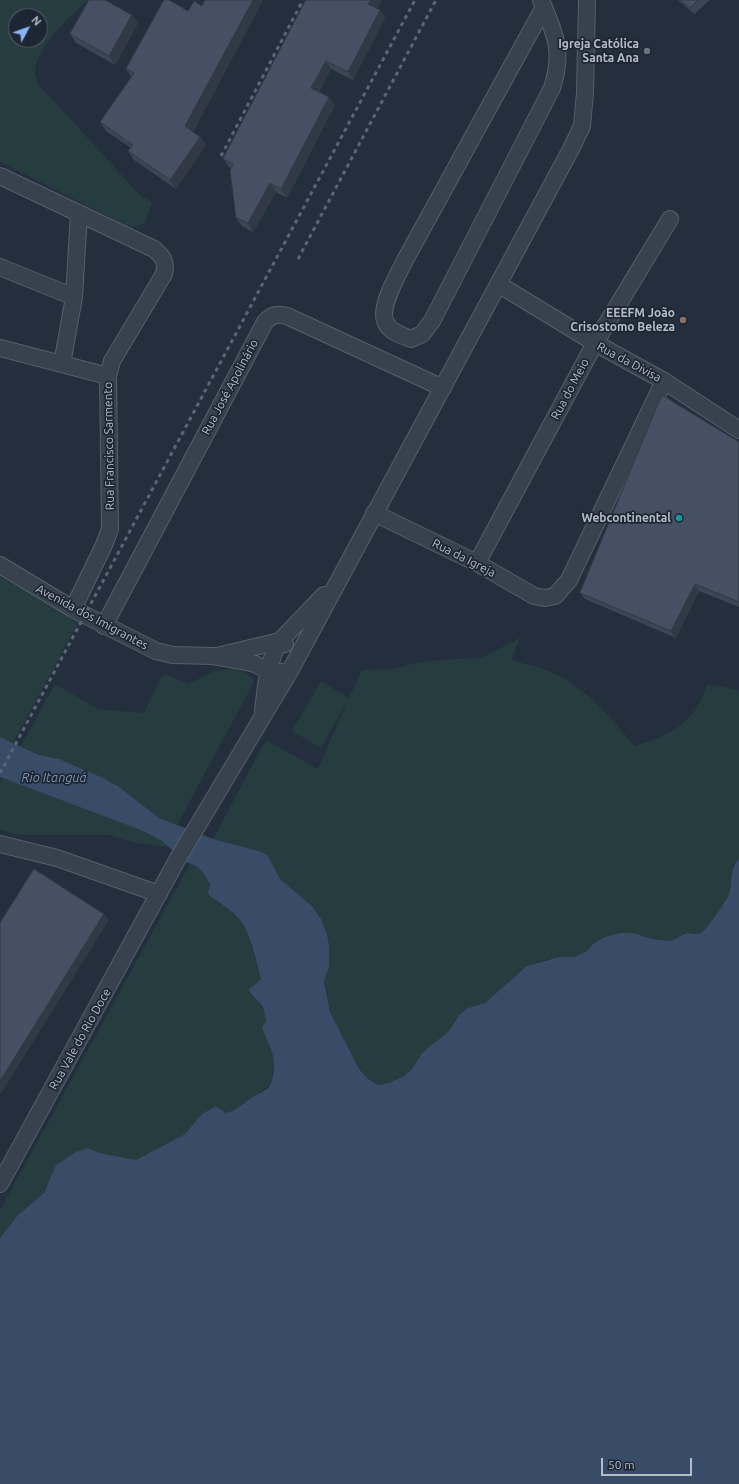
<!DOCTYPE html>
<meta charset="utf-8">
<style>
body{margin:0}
#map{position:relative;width:739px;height:1484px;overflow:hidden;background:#242f3e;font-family:Ubuntu,sans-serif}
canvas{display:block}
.north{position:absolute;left:8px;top:8px;width:40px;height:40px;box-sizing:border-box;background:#1d2633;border:1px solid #59626f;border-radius:50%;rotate:49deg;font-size:11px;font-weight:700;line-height:16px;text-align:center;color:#b4bcc9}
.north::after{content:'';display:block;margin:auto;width:14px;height:18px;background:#8ab4f8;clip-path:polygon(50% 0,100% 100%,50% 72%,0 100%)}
.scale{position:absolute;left:601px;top:1458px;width:91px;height:18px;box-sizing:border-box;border:2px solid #b4bcc9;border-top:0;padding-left:5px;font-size:12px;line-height:14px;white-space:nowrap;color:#b4bcc9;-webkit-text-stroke:3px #1d2633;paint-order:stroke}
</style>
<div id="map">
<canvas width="739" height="1484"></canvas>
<div class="north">N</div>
<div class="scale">50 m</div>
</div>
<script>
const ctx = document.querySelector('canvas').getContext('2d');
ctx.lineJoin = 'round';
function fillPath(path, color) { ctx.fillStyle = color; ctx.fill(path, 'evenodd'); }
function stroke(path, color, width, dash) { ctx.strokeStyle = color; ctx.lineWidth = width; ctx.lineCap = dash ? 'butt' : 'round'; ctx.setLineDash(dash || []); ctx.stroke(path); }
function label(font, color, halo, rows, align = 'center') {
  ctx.font = font + ' Ubuntu,sans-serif'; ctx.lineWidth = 3.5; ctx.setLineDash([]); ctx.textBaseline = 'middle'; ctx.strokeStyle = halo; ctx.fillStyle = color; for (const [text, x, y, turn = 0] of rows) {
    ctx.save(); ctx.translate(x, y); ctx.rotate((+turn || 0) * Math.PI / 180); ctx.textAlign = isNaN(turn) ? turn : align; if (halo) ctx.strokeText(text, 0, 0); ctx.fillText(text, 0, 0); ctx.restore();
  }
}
const green = new Path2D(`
 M0,0H88C72,13 34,50 35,72C35,76 37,80 38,84L140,195L152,202L145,223L131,228L0,162ZM16,16H40V40H16Z
 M0,577L80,620L13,743L0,737Z
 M520,638L511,660C525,664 541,667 555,674C588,689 611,719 635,746C658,740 681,729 696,709C701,702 704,692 708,684L739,690V859L733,864L729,895L722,908L703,932L678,937L671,941L653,939L633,933L593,944L587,951L575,957H559L537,962L518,974L485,1003L468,1008L460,1014L449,1031L422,1053L412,1069L404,1076L389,1083L378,1085L368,1079L359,1069L330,1012L324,981L329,967L327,934L321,919L312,906L280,879L268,856L262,852L213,839L266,740L318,769L348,700L321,748L292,731L321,681L349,698L362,670L394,669L419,662L483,657Z
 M237,667L255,680L177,825L159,818L118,786L101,777L59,759L39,755L21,746L55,684L98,709L144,713L161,678L165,674L188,684L215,671Z
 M3,778L143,831L162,841L168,847L136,843L108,835H16L0,829V783Z
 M190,864L198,867L205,875L216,902L231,910L240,920L247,932L261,979L248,990C265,1010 267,1010 265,1036C277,1050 274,1069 270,1085L235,1111L226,1113L216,1106L202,1114L185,1134L136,1160L100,1153L88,1148L56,1165L44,1193L18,1215L0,1238V1210Z`);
const water = new Path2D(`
 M0,737L39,755L59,759L101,777L118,786L159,818L213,839L262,852L268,856L280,879L312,906L321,919L327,934L329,946V967L324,981L330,1012L359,1069L368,1079L378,1085L389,1083L404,1076L412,1069L422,1053L449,1031L460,1014L468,1008L485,1003L527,966L559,957H575L587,951L593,944L605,937L620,933H633L653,939L671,941L687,933C692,934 697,935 702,932C706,930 728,899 729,894C733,881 729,868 739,859V1484H0V1238L18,1215L44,1193L56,1165L76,1152L88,1148L100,1153L136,1160L185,1134L202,1114L216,1106L226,1113C238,1110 243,1103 253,1097C258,1093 264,1092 269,1087C271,1084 272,1079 273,1075C277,1055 268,1045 262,1027L266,1021L263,1007L248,990L261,979C257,964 250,932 240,920C231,909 218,903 208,894L210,885L205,875L198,867L186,862L162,841L143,831L0,777Z`);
const minor = new Path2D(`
 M541,0C555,34 564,51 552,88L432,321L422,334L411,339C403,336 390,332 386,323C378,308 397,277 404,262L544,7
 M0,176L154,249C163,257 167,261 164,274L112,361L108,376L110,529L104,545L73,609
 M0,267L74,297
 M498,284L595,343L664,381L739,430
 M0,348L108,376
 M62,364L74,297L79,214
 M374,513L477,563L534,596L545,598L555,596L569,580L664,381
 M477,563L595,343L670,219
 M0,565L73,609L156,651L173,655L213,656L243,661L255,664L273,673L290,671
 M104,626L265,322C272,315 277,313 287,316L443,388
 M221,655L280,641L285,644
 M263,711C266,687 267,663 280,641L324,595
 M0,844L57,858L159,894
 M0,1184L177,860L290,671L571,149L582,126L585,93L587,0`);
const rail = new Path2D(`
 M221,156L303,0
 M298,259L436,0
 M0,773L415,0`);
const wall = new Path2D(`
 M205,0H263L193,132L200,137L206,145L176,189L134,160L128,151L131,148L106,131L100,122L131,77L126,69L202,6Z
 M306,0H382L377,9L380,10L385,18L353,80L331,69L319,92L335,105L287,198L276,192L253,232L242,226L236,218L231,168L229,167L223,159Z
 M678,0H710L694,14Z
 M138,23L115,65L76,43L70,34Z
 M739,442V607L699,591L676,638L585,599L580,593Z`);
const shadedWall = new Path2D(`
 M253,0H263L191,135L185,126Z
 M371,0H382L374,13L368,4Z
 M380,10L385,18L353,80L348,72Z
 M132,15L138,23L115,65L109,56Z
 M326,61L331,69L317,96L311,88Z
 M329,97L335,105L287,198L281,189Z
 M200,137L206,145L176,189L170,180Z
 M270,183L276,192L253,232L248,223Z
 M695,584L699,591L676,638L671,631Z
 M104,914L109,920L0,1095V1081Z`);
const building = new Path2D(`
 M89,0H105L132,15L109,56L70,34Z
 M164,0H169L188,11L194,1L202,6L205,0H253L185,126L200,137L170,180L128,151L133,145L100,122L134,73L126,69Z
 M306,0H371L368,4L380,10L348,72L326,61L311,88L329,97L281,189L270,183L248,223L236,218L230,171L233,164L223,159Z
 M681,0H698L690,8Z
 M662,395L739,442V602L695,584L671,631L580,593Z
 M34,869L104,914L0,1081V923Z`);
const markers = [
 [647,51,4,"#6b7280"],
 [683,320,4,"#8d6e63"],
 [679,518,4,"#0f9aa8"]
];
const poiNames = [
 ["Igreja Católica",639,44],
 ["Santa Ana",639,58],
 ["EEEFM João",675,313],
 ["Crisostomo Beleza",675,327],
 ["Webcontinental",671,518]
];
const streetNames = [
 ["Rua da Divisa",629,362,28],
 ["Rua José Apolinário",230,387,-62],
 ["Rua do Meio",570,389,-62],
 ["Rua Francisco Sarmento",109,446,-91],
 ["Rua da Igreja",464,558,27],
 ["Avenida dos Imigrantes",92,617,28],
 ["Rua Vale do Rio Doce",80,1039,-61]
];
const waterNames = [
 ["Rio Itanguá",54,778]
];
fillPath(green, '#263c3f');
fillPath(water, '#394c67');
stroke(minor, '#565f6c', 18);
stroke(minor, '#38414e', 16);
stroke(rail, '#5a6575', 3, [4, 4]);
fillPath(wall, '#3b4654');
fillPath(shadedWall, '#303945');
fillPath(building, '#455162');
stroke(building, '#303945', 1);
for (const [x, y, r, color] of markers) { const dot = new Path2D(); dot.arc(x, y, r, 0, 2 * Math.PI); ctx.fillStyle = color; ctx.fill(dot); stroke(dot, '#1d2633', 1.5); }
label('bold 12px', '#b4bcc9', '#1d2633', poiNames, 'right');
label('12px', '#b4bcc9', '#1d2633', streetNames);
label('italic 13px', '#7c92b1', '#1d2633', waterNames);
</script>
